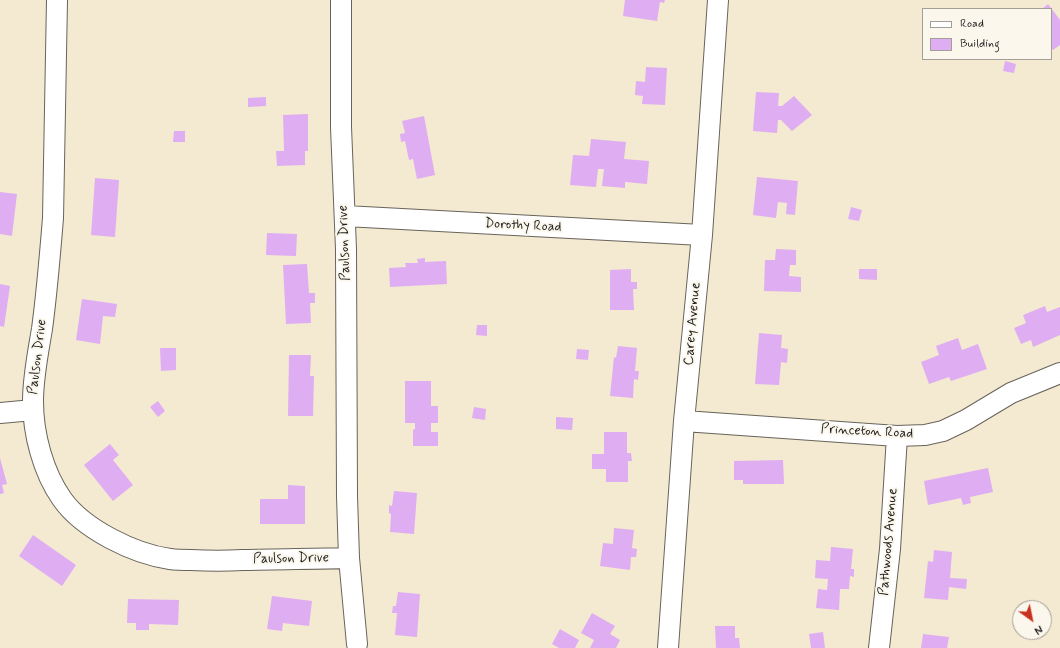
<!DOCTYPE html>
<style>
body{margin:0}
#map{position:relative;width:1060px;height:648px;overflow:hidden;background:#f4e9d1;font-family:Mynerve,sans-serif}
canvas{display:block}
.legend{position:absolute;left:922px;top:8px;width:130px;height:52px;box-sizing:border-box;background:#fbf7ec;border:1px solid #a29f99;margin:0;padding:5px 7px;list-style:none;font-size:12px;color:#1c1c1c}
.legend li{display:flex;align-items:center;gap:8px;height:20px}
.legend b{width:20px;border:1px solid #a29f99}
.north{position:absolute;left:1012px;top:600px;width:40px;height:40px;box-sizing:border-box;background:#fbf7ec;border:1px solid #a29f99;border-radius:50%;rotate:147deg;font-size:11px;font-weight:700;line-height:16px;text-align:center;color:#1c1c1c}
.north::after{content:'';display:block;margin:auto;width:14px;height:18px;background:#c8321e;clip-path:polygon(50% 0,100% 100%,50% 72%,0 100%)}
</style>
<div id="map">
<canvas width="1060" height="648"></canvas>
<ul class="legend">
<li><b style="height:5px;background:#fff"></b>Road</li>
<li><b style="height:11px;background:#dfaef2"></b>Building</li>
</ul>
<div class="north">N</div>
</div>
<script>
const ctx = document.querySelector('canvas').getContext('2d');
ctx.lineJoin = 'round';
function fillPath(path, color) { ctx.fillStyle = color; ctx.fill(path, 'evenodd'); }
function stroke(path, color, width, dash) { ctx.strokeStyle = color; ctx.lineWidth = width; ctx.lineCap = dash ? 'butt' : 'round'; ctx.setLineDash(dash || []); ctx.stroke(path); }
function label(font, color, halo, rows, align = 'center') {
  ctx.font = font + ' Mynerve,sans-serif'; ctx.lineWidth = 4; ctx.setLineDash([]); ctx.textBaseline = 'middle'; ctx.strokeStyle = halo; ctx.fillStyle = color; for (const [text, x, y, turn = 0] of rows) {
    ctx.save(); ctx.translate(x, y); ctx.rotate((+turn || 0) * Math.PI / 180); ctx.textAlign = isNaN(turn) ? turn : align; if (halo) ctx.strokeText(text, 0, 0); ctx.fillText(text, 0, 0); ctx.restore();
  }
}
const building = new Path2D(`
 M625,0H665L664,3L660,2L657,21L623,16Z
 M1048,4L1060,20V45L1053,50L1051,47V9H1042Z
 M1005,61L1016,64L1014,73L1003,71Z
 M646,67L667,68L665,105L642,104L643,96L635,95L636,81L645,82Z
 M756,92L779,93L778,106H782L794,96L812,115L792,131L781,120H778L777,133L753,131Z
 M266,97V106L248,107V98Z
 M308,114V151H305V165L277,166L276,151H284L283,115Z
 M424,116L435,175L417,179L413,159L409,160L405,141L401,142L400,134L405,133L402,121Z
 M174,131H185V142H173Z
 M591,139L626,142L624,159L649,161L647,184L625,182V188L602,186L604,169H598L596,187L570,185L573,155L589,156Z
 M757,177L798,181L795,215L786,214L787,203L778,202L776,218L753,215Z
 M95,178L119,180L115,237L91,235Z
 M0,192L17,194L12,236L0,234Z
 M851,207L862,210L859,221L848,219Z
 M267,233L297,234L296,256L266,255Z
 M776,249L796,250V265H790L789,276L801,277V292L764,291L765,260H775Z
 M425,258V262L446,261L447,284L390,287L389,268L406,267L405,263H418L417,259Z
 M307,264L309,293H315V303H310L311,323L286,324L283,265Z
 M631,269V282H637V289H633L634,310H610V270Z
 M859,269H877V280L859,279Z
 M0,284L10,286L4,327L0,326Z
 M82,299L117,304L115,317L103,316L100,344L76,340Z
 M1045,306L1047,312L1060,307V335L1033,347L1031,340L1021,344L1014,328L1026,323L1023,315Z
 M477,325H487V336L476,335Z
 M759,333L782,335L781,348L788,349L787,363L781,362L779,385L755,384Z
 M958,338L962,350L978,344L987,369L951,381L949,377L929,384L921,362L939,355L936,346Z
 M618,346L637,348L635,371H639L638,380L634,379L633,398L610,396L614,357L616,358Z
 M160,348H176V370L161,371Z
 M577,349L589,350L588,360L576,359Z
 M289,355H311L310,376H314L313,416H288Z
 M405,381H431V406H438V423H431V432H438V446H413V430L415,429V423H405Z
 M158,401L165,411L158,417L150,407Z
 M474,407L486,409L485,420L472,418Z
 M556,417L573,418L572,430L556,429Z
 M604,432H627V453H631L632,461H628V482H606V469H592V454H604Z
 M110,444L119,455L113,460L133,485L113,501L84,465Z
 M0,458L7,484L2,485L4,493L0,494Z
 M783,460L784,484H743V480H734V461Z
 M988,468L993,492L970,497L971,503L963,505L961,498L928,505L924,481Z
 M288,485L305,486V524H260V499H288Z
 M394,491L417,493L414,534L390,532L391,514L389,513V505L392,506Z
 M614,528L634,530L632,548L637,549L636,557H631L630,570L600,566L603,543L613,544Z
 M33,535L76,565L62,586L19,556Z
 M831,547L853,549L851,569H854V577L850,576L849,589H840L839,610L816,608L818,589L827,590L828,579L815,578L816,560L830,561Z
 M934,550L952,552L950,578L967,579L966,589L949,587L948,600L924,598L928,561L933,562Z
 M398,592L420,594L417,637L395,635L397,613H392L393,606H396Z
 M272,596L312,601L309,626L283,623L282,631L267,629Z
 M128,599L179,600L178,625L149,624V630H136V623H127Z
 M592,613L615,626L610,634L620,640L616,648H590L594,640L581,633Z
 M715,626H735V638H739L740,648H716Z
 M560,629L579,640L575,648H559L552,644Z
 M823,632L825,648H811L809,634Z
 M923,634L949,637L947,648H921Z`);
const minor = new Path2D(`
 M57,0L53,218C50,255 47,292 42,329C38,353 33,377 33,401C33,434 43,472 62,499C83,529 134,554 170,559C177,560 184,560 191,560C209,561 226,561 243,560C278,559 313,559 349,558
 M341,0V127L346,249L347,496L349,558L357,644
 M345,216L702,235
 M0,413L33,410
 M684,421L897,436L925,435L943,431L966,420L1011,393L1060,373
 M668,648L684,421L702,235L718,0
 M879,648L890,549L897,436`);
const streetNames = [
 ["Dorothy Road",523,226,3],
 ["Paulson Drive",345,243,-92],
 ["Carey Avenue",693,324,-85],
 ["Paulson Drive",38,357,-83],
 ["Princeton Road",867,432,3],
 ["Pathwoods Avenue",889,542,-85],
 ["Paulson Drive",291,559,-1]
];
fillPath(building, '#dfaef2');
stroke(minor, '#68645b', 22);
stroke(minor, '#fff', 20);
label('14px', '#1c1c1c', '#fbf7ec', streetNames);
</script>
